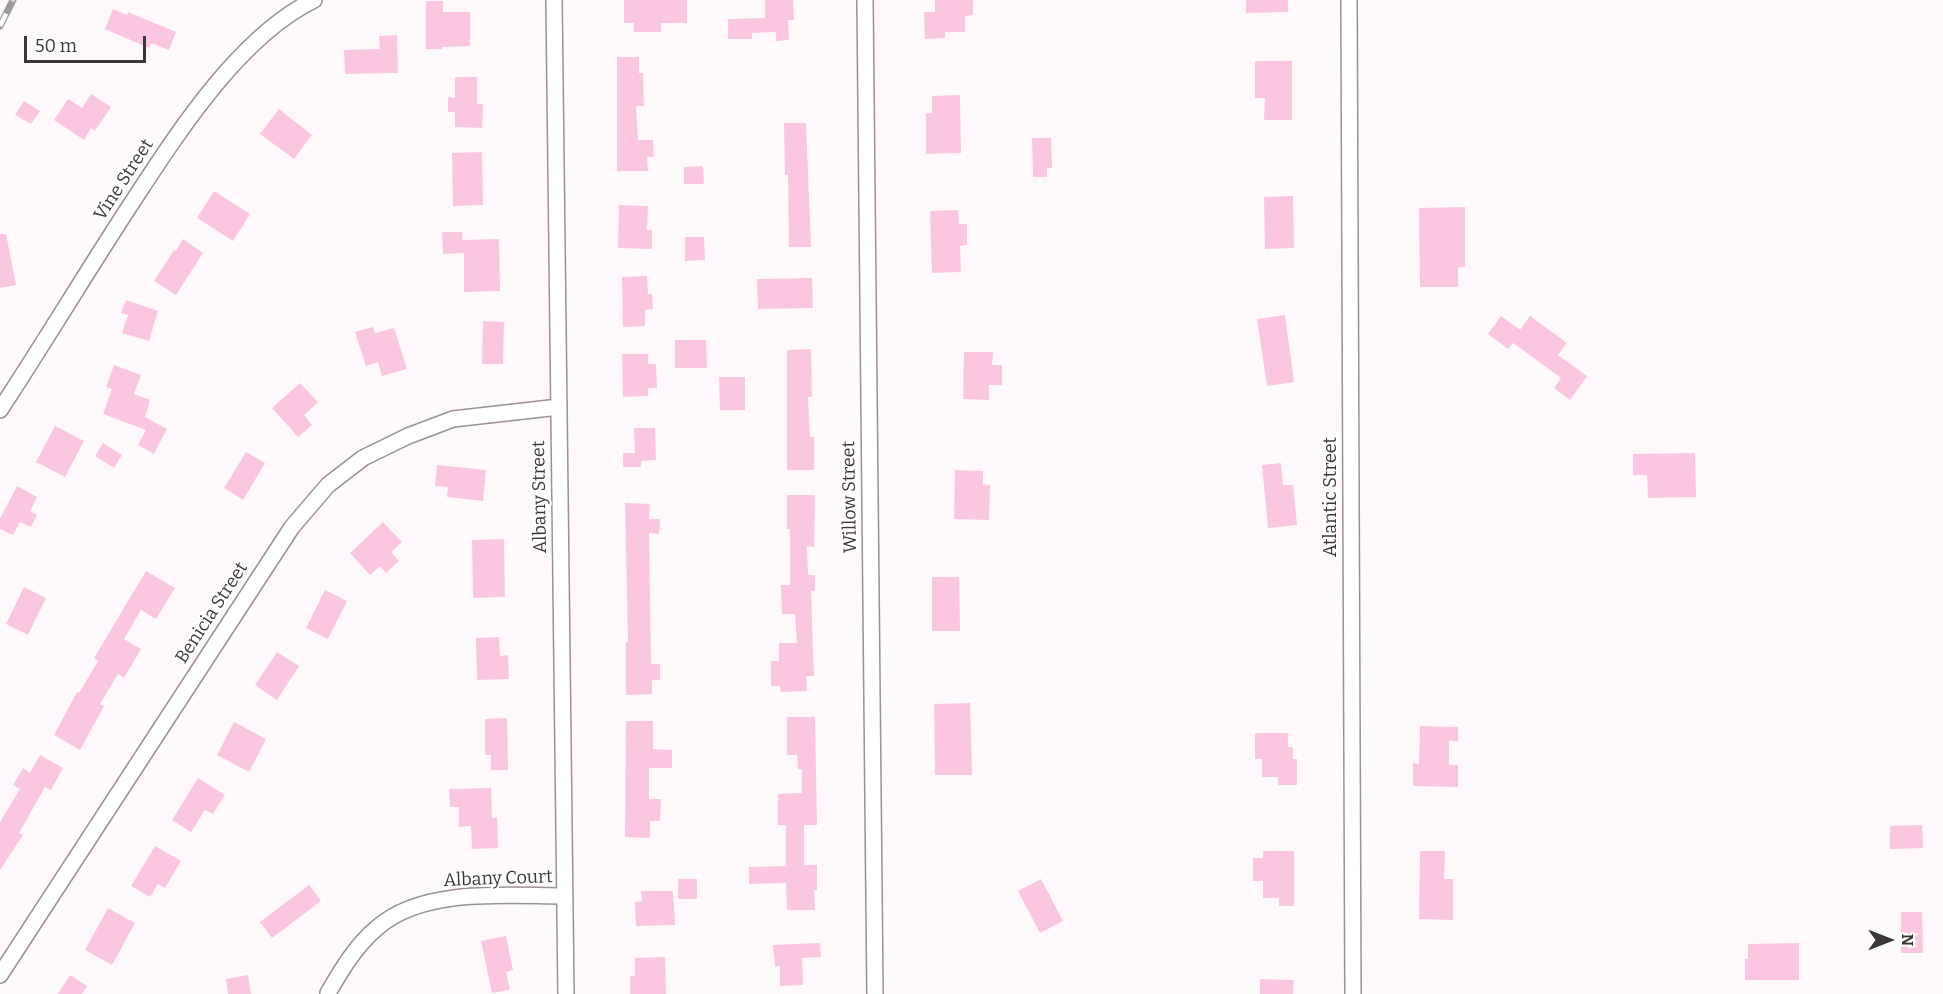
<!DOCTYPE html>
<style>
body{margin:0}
#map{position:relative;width:1943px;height:994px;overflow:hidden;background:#fff9fc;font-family:Bitter,serif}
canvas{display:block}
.north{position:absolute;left:1859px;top:910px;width:60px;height:60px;-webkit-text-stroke:4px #fff;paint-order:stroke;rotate:90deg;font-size:16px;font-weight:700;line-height:24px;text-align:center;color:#3c3639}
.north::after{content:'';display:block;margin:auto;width:21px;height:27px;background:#3c3639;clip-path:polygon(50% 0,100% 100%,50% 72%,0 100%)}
.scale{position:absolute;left:24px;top:36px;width:122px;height:27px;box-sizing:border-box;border:3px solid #3c3639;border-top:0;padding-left:8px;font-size:18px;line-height:21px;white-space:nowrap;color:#3c3639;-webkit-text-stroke:4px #fff;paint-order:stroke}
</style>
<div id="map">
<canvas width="1943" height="994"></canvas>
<div class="north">N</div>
<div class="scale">50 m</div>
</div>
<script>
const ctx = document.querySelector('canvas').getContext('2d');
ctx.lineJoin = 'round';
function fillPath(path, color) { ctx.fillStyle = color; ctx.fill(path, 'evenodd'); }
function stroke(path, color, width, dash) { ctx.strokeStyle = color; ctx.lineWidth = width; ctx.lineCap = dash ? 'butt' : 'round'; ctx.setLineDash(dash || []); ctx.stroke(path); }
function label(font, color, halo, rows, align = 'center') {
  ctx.font = font + ' Bitter,serif'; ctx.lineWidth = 4.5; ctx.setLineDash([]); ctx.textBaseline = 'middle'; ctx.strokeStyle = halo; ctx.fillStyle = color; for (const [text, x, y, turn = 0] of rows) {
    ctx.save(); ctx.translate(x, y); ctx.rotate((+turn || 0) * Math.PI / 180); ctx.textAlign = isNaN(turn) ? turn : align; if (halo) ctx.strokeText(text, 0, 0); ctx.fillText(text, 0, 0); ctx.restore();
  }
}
const building = new Path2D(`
 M624,0H687V23H661V32H634V23H624Z
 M765,0H793L794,20H788L789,40L776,41V32L752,33V39H728V19L765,18Z
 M935,0H973V15L965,16V32H945V38L925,39L924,12H935Z
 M1246,0H1288V12L1246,13Z
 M426,1H443V12H470V46L442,47V49H426Z
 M113,9L127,15L128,12L176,32L169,50L151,43L149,48L105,29Z
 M397,35L398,73L345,74L344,50L380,49L379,36Z
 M617,57H639V73H643L644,106H636L638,140H653L654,157H647L648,171H617Z
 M1255,61H1292V120H1264L1265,98H1255Z
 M455,77H477V104H483L482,128L455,127V112H448V97L455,98Z
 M91,94L111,107L95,131L91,128L84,140L54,120L68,99L82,108Z
 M960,95L961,153L926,154V113H932V96Z
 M24,101L40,111L31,124L15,115Z
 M279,109L312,135L294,159L260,134Z
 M784,123H806L811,247H789L788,175H785Z
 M1032,138H1051L1052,168H1047V177H1033Z
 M482,152L483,205L453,206L452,153Z
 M703,166L704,184H684V167Z
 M214,191L250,214L233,241L197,218Z
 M1293,196L1294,248L1265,249L1264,197Z
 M619,205L648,206L647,230H652V249L618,248Z
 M1465,207V267H1458V287H1420L1419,208Z
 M958,210L959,224H967V245L960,246L961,272L932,273L930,211Z
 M442,232H462V240L499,239L500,291L464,292V253L443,254Z
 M0,234H6L16,285L0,288Z
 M685,237H704L705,260L685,261Z
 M183,239L203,253L176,295L154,281L174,250L176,251Z
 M647,276L648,294H652L653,309L645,310V326L623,327L622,277Z
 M812,278L813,308L758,309L757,279Z
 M126,300L158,311L149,341L122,333L128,315L121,313Z
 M1285,315L1294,382L1267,386L1257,319Z
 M1501,316L1520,330L1530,316L1567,343L1558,355L1587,376L1570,400L1554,388L1561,378L1513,343L1508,349L1488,334Z
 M483,321L504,322L503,364H482Z
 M373,327L375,333L394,328L407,369L382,376L378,362L366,366L355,332Z
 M675,340H706L707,368H675Z
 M811,349L812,397H808L810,437H814V470H787V350Z
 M964,352H993L992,365H1002V385H989V400L963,399Z
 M622,354H648V364H656L657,388H648V396L623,397Z
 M114,365L141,375L134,394L150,400L145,417L167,429L154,454L138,445L146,430L103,414L112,389L106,387Z
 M719,377H745V410H720Z
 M300,383L318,402L304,415L312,425L298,437L272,408Z
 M55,426L84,441L65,477L36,462Z
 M634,428H655L656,460L641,461V467H623V453H635Z
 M103,443L122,455L114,468L95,456Z
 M246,452L265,463L243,500L224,488Z
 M1695,453L1696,497L1648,498L1647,475H1633V454Z
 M1281,463L1283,485H1293L1297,525L1268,528L1262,465Z
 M437,465L486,470L483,501L447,497L448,487L435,486Z
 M955,470L983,471V485H990L989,520L954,519Z
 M17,486L37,497L30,511L37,515L31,527L20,522L13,535L0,529V519Z
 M787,495H815L814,547L807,546L808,575H815V591H811L814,676H806L807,691L781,692L780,686H771V661H779V643H797L795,614H782L781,585H790V529H787Z
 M625,503L650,504L649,519H660L659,534L649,533L651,664H660V680H652V694L626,695V642H628Z
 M383,522L402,542L391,552L399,561L386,573L380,566L370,575L350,553Z
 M504,539L505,597L473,598L472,540Z
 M146,571L175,588L156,619L141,610L124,639L141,649L124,678L118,674L100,704L104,706L80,750L54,735L77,692L79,693L98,661L94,658Z
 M932,577H959L960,631H932Z
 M24,587L46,598L28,635L6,624Z
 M325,590L347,601L328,639L306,628Z
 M499,637L500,656L508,655L509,679L477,680L476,638Z
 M277,652L299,666L277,700L255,685Z
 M970,703L972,775H935L934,704Z
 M787,717H815L817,825H804V865H817V890H814L815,910H787L786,883L749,884V867L786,866V825H778V794L802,793V769H798L797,755H787Z
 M507,718L508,770H491V755H485V719Z
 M626,721H653V749L672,750V768H649V799H661L660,821H650V838L625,837Z
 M234,722L266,739L249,772L217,755Z
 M1420,726L1458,727V741H1449V765H1458V787L1413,786V763L1419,764Z
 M1255,733H1288V747H1293V759H1297V785H1278V777H1262V759H1255Z
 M40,755L63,768L51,790L45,787L19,833L23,835L0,870V822L20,789L13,785L23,768L30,773Z
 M198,778L225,795L213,814L205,810L191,832L172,820Z
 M491,788L492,818L497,817L498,848L472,849L471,826L459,827V807H450L449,789Z
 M1922,825L1923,848L1890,849V826Z
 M155,846L181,861L165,888L158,884L150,897L131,886Z
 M1263,851H1294V906H1279V898H1263V881H1253V858H1263Z
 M1420,851H1445L1444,879H1453V920L1419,919Z
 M678,879H697V899H678Z
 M1041,879L1063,921L1040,933L1018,891Z
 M309,885L321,901L272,938L260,922Z
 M641,891H673L675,925L636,926L635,902L642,901Z
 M108,908L135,923L112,965L85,950Z
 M1901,912H1922L1923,953H1901Z
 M506,936L513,970L506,972L510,990L492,993L481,941Z
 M820,943L821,957L802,958L803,985L780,986V966L775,967L773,945Z
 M1799,943V980H1745V959H1748V944Z
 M665,957L666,994H630V976H635V958Z
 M70,975L87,986L82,994H58Z
 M248,975L251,994H228L226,979Z
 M1260,979L1294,980L1293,994H1260Z`);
const street = new Path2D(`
 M554,0L566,994
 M865,0L875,994
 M1349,0L1353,994
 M0,410C46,340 89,268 135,198C179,131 240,36 314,0
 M0,975L292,527L328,485L363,458L408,436L453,419L559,407
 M328,993C342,969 356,945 378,927C424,887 508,896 565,896`);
const rail = new Path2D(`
 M0,26L13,0`);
const streetNames = [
 ["Vine Street",124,180,-57],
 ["Albany Street",540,497,-91],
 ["Willow Street",850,497,-91],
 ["Atlantic Street",1331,497,-90],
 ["Benicia Street",212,613,-57],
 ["Albany Court",498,879,-2]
];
fillPath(building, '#fbc7e0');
stroke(street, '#9c8f95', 18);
stroke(street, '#fff', 15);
stroke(rail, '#9f999c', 7);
stroke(rail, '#fff', 4.5, [14]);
label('18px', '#3c3639', '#fff', streetNames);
</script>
